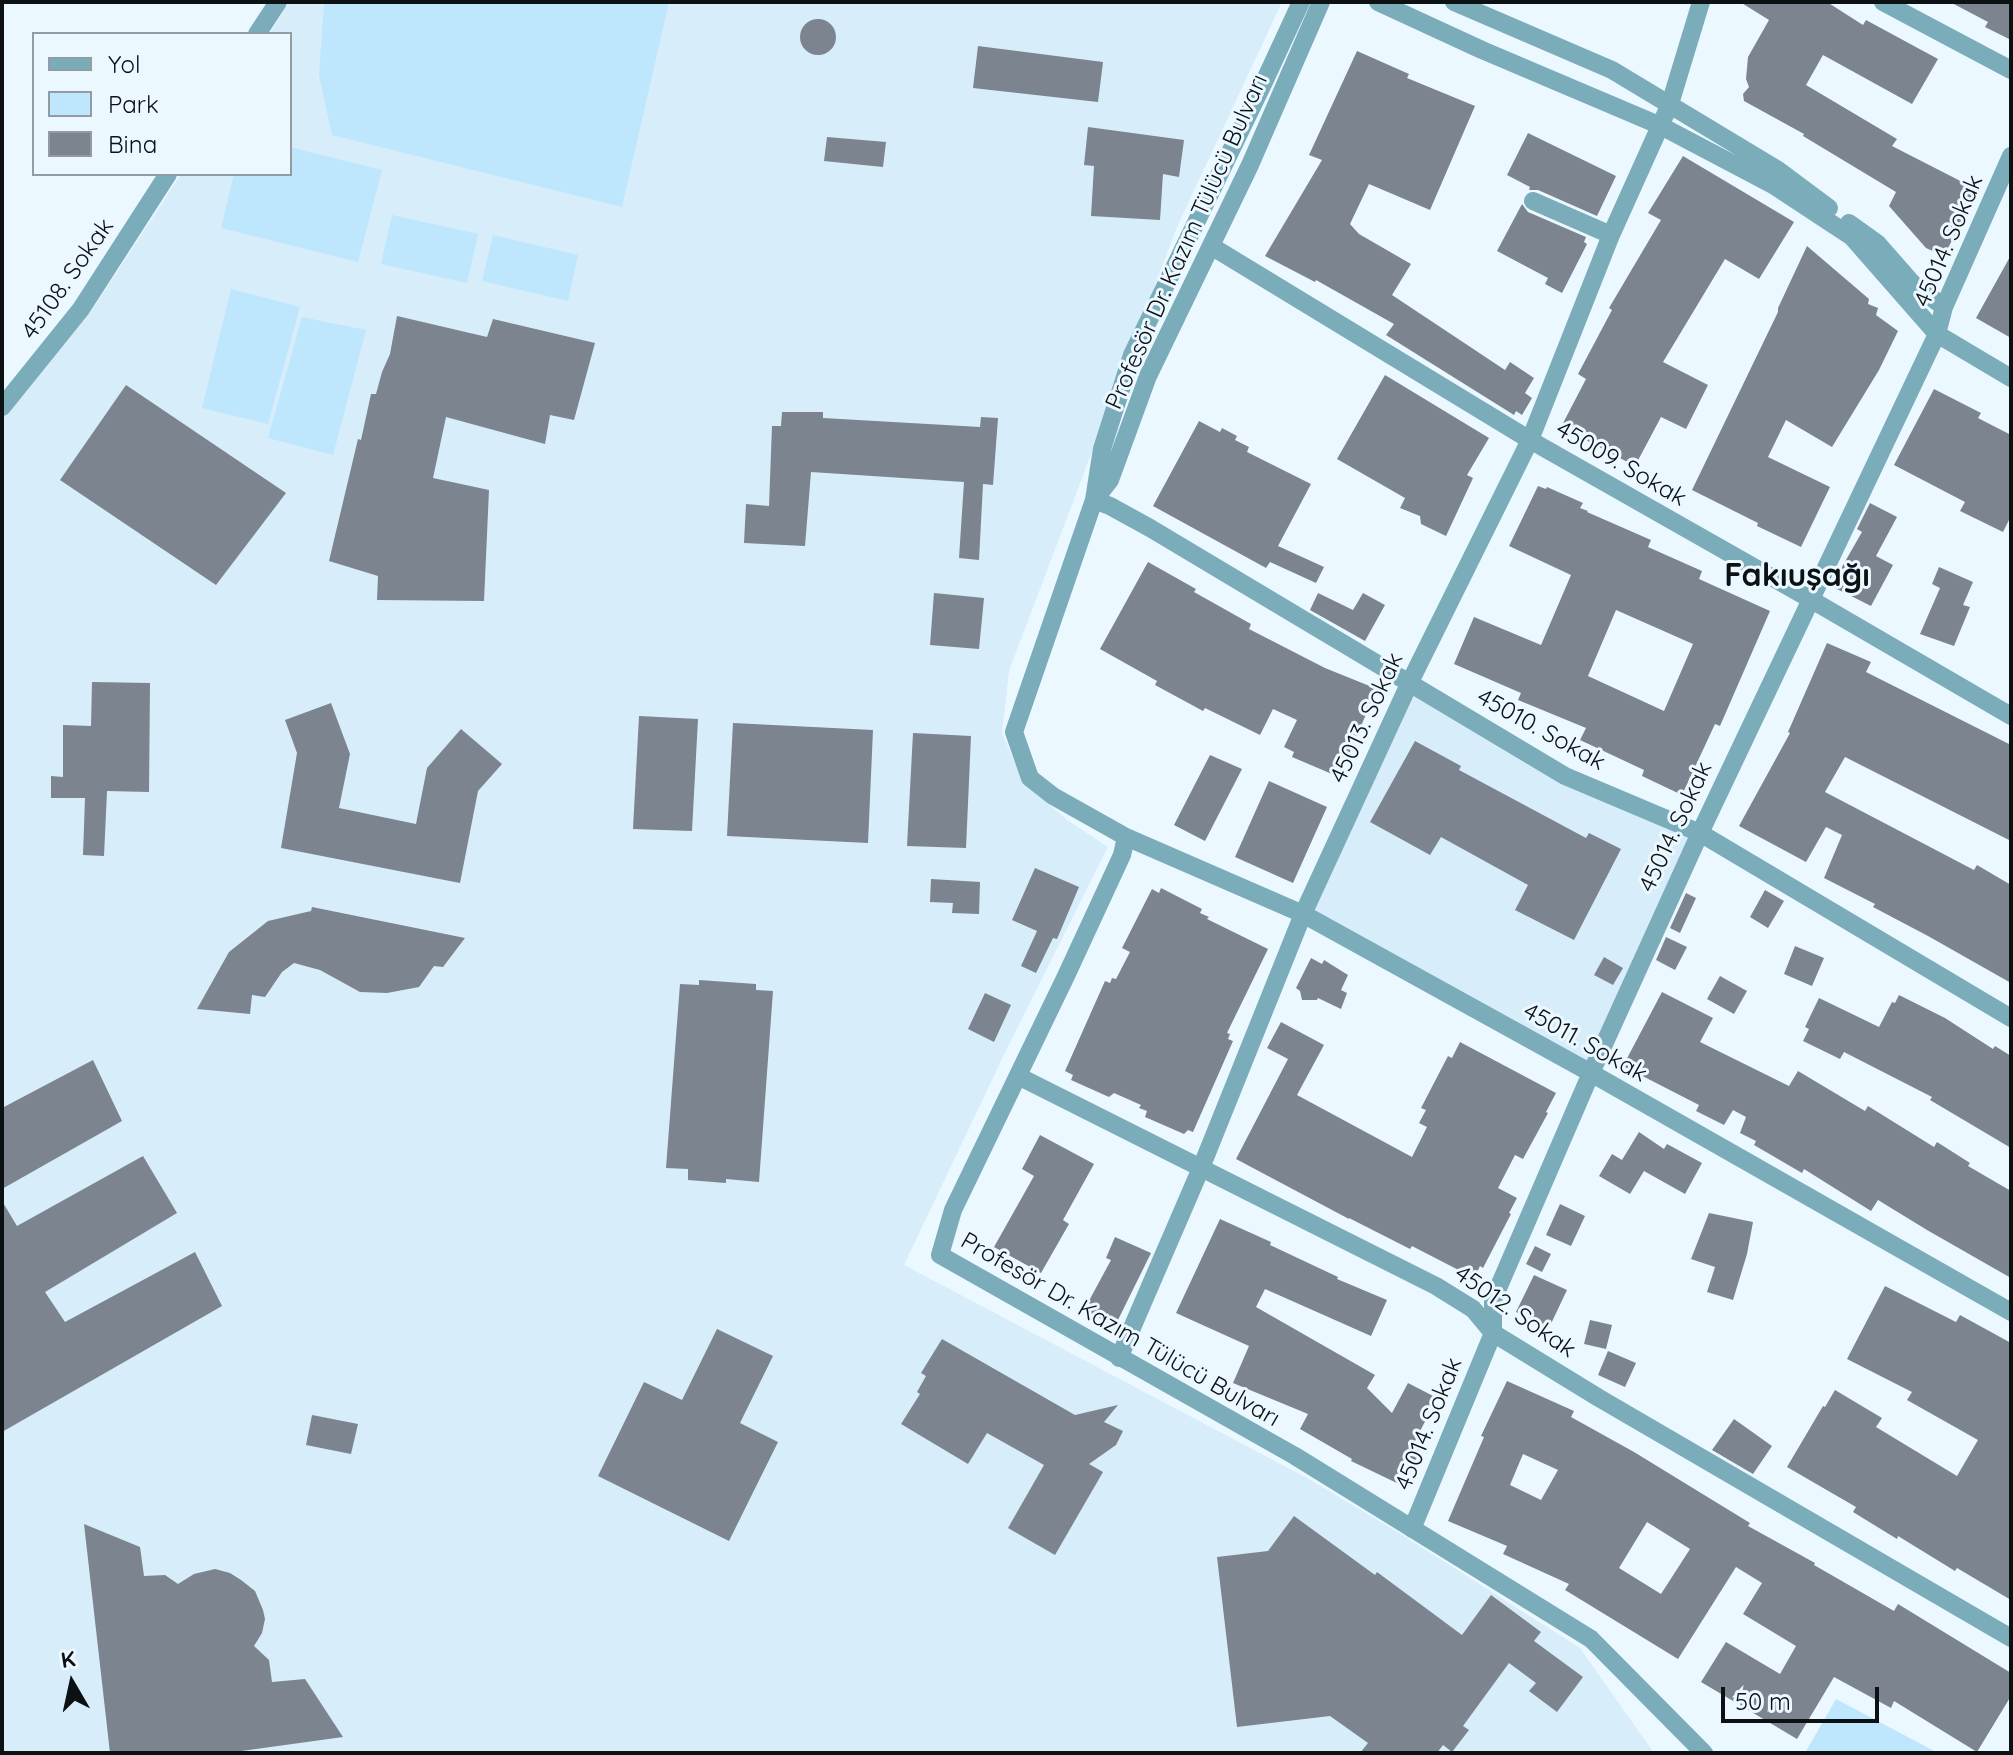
<!DOCTYPE html>
<meta charset="utf-8">
<style>
body{margin:0}
#map{position:relative;width:2013px;height:1755px;overflow:hidden;background:#ecf8ff;font-family:Quicksand,sans-serif}
canvas{display:block}
.frame{position:absolute;inset:0;border:4px solid #0c1114;pointer-events:none}
.legend{position:absolute;left:32px;top:32px;width:260px;height:144px;box-sizing:border-box;background:#ecf8ff;border:2px solid #929ca1;margin:0;padding:10px 14px;list-style:none;font-size:24px;color:#0c1114}
.legend li{display:flex;align-items:center;gap:16px;height:40px}
.legend b{width:40px;border:2px solid #929ca1}
.north{position:absolute;left:32px;top:1643px;width:80px;height:80px;-webkit-text-stroke:6px #ecf8ff;paint-order:stroke;rotate:351deg;font-size:22px;font-weight:700;line-height:32px;text-align:center;color:#0c1114}
.north::after{content:'';display:block;margin:auto;width:28px;height:36px;background:#0c1114;clip-path:polygon(50% 0,100% 100%,50% 72%,0 100%)}
.scale{position:absolute;left:1721px;top:1687px;width:158px;height:36px;box-sizing:border-box;border:4px solid #0c1114;border-top:0;padding-left:10px;font-size:24px;line-height:28px;white-space:nowrap;color:#0c1114;-webkit-text-stroke:6px #ecf8ff;paint-order:stroke}
</style>
<div id="map">
<canvas width="2013" height="1755"></canvas>
<div class="frame"></div>
<ul class="legend">
<li><b style="height:10px;background:#7bacb9"></b>Yol</li>
<li><b style="height:22px;background:#bee6fd"></b>Park</li>
<li><b style="height:22px;background:#7c848f"></b>Bina</li>
</ul>
<div class="north">K</div>
<div class="scale">50 m</div>
</div>
<script>
const ctx = document.querySelector('canvas').getContext('2d');
ctx.lineJoin = 'round';
function fillPath(path, color) { ctx.fillStyle = color; ctx.fill(path, 'evenodd'); }
function stroke(path, color, width, dash) { ctx.strokeStyle = color; ctx.lineWidth = width; ctx.lineCap = dash ? 'butt' : 'round'; ctx.setLineDash(dash || []); ctx.stroke(path); }
function label(font, color, halo, rows, align = 'center') {
  ctx.font = font + ' Quicksand,sans-serif'; ctx.lineWidth = 6; ctx.setLineDash([]); ctx.textBaseline = 'middle'; ctx.strokeStyle = halo; ctx.fillStyle = color; for (const [text, x, y, turn = 0] of rows) {
    ctx.save(); ctx.translate(x, y); ctx.rotate((+turn || 0) * Math.PI / 180); ctx.textAlign = isNaN(turn) ? turn : align; if (halo) ctx.strokeText(text, 0, 0); ctx.fillText(text, 0, 0); ctx.restore();
  }
}
const built = new Path2D(`
 M289,2H1282L1177,227L1009,671L1002,733L1023,781L1067,820L1108,847L1001,1061L904,1265L1307,1478L1396,1531L1580,1648L1654,1753H2V417L90,313L181,174H290V34H269Z
 M1410,682L1565,776L1700,833L1591,1073L1303,914Z`);
const green = new Path2D(`
 M326,2H669L622,207L332,135L319,75L324,5Z
 M290,147L382,170L358,262L221,228L234,174H290Z
 M392,215L478,234L467,283L381,264Z
 M493,235L578,255L568,301L482,281Z
 M231,289L300,307L268,424L202,408Z
 M302,317L366,330L333,455L268,438Z
 M1836,1699L1938,1753H1805Z`);
const building = new Path2D(`
 M1740,2H1827L1863,25L1866,20L1938,59L1912,104L1823,55L1806,85L1897,139L1892,146L1978,190L1944,256L1926,248L1889,206L1896,192L1803,136L1804,134L1744,101L1743,94L1749,87L1746,79L1748,57L1769,20Z
 M1950,2H2011V40L1985,27L1988,22Z
 M800 37a18 18 0 1 1 36 0a18 18 0 1 1-36 0Z
 M978,46L1103,62L1098,102L973,88Z
 M1357,51L1409,74L1407,78L1475,106L1430,210L1369,184L1350,224L1359,234L1411,264L1392,295L1505,370L1510,362L1534,378L1525,393L1532,398L1522,415L1516,411L1514,415L1386,335L1394,324L1316,280L1315,282L1265,256L1322,160L1309,155Z
 M1088,127L1184,140L1179,177L1163,174L1160,220L1091,216L1094,166L1084,165Z
 M1528,133L1616,176L1597,216L1538,190H1529L1530,187L1507,175Z
 M827,137L886,142L883,167L824,161Z
 M1683,156L1794,222L1759,279L1725,259L1663,362L1708,385L1686,429L1661,417L1635,466L1561,427L1586,379L1578,374L1612,310L1609,308L1661,220L1648,213Z
 M1522,204L1528,212L1586,237L1584,242L1587,244L1562,293L1545,284L1548,278L1497,251Z
 M1807,246L1869,299L1868,304L1878,308L1876,315L1898,331L1879,370L1832,447L1786,420L1768,457L1830,487L1801,547L1757,526L1758,523L1692,490L1778,312V308Z
 M2011,255V338L1976,318Z
 M397,316L487,337L493,319L595,343L574,420L550,415L545,444L446,417L433,478L489,490L484,601L377,600L378,576L329,561L358,439L361,440L371,394H376L382,372L390,354Z
 M1385,375L1489,438L1467,475L1473,478L1446,536L1421,524L1420,516L1400,508L1405,498L1337,459Z
 M126,385L286,493L216,585L60,480Z
 M1934,389L1981,413L1978,418L2011,435V516L2003,532L1960,511L1965,502L1894,465Z
 M782,412H823V418L980,427L981,417L998,418L993,485L983,484L979,560L959,558L964,482L811,472L805,546L744,543L746,504L769,506L772,426H781Z
 M1199,421L1220,432L1222,428L1237,436L1235,440L1249,447L1247,452L1311,484L1278,546L1324,567L1316,583L1270,562L1266,568L1153,506Z
 M1538,486L1546,489L1547,487L1583,503L1580,508L1588,511L1587,512L1651,540L1648,547L1702,571L1699,579L1770,611L1720,726L1715,724L1682,795L1642,776L1644,770L1580,740L1586,728L1518,700L1521,693L1454,664L1474,617L1541,645L1571,575L1509,546ZM1616,610L1693,644L1664,711L1588,676Z
 M1870,503L1897,517L1876,556L1893,565L1871,606L1831,586L1862,532L1857,529Z
 M1148,562L1196,589L1194,592L1251,624L1249,629L1325,668L1377,689L1339,777L1292,757L1294,752L1284,747L1297,720L1273,709L1260,735L1205,708L1203,711L1155,685L1157,681L1100,649Z
 M1939,567L1973,582L1963,605L1970,607L1954,646L1920,634L1940,588L1932,584Z
 M934,593L984,598L979,649L930,645Z
 M1318,593L1353,610L1363,593L1385,605L1365,641L1310,610Z
 M1827,643L1871,662L1866,672L2011,745V841L1845,757L1825,792L1974,870L1977,865L2011,885V983L1928,936L1873,907L1875,904L1824,878L1842,835L1826,827L1806,862L1739,826L1790,733L1788,732Z
 M92,682L150,683L149,792L107,791L104,856L83,855L85,798H51V776L63,777V725L91,726Z
 M331,703L350,754L339,808L416,824L427,768L461,729L502,764L478,791L460,883L281,848L297,753L285,720Z
 M639,716L698,719L692,831L633,829Z
 M733,723L873,730L868,843L727,836Z
 M913,733L971,736L966,848L907,846Z
 M1415,741L1461,766L1459,770L1586,838L1589,833L1621,849L1574,940L1515,910L1528,885L1441,837L1430,855L1370,822Z
 M1210,755L1242,769L1205,841L1174,825Z
 M1269,781L1327,807L1293,883L1235,857Z
 M1035,868L1079,887L1057,939L1053,938L1036,973L1021,966L1037,931L1012,920Z
 M931,879L980,882L979,914L952,913L953,903L930,902Z
 M1161,888L1202,909L1200,913L1209,917L1207,919L1268,949L1227,1033L1230,1034L1228,1039L1233,1041L1193,1132L1188,1130L1184,1134L1145,1117L1147,1111L1139,1108L1141,1105L1114,1093L1109,1097L1071,1080L1073,1075L1065,1071L1105,981L1110,983L1112,978L1116,979L1130,952L1122,948L1152,889L1159,893Z
 M1765,890L1784,901L1768,928L1750,917Z
 M1686,893L1696,898L1680,933L1670,928Z
 M312,907L465,938L443,967L434,966L419,987L387,993L360,992L320,970L294,963L282,972L265,997L252,995L250,1014L197,1009L229,952L268,921L311,911Z
 M1666,937L1687,947L1675,970L1656,960Z
 M1795,946L1824,958L1812,986L1784,974Z
 M1604,957L1623,968L1613,985L1594,975Z
 M1311,958L1322,964L1324,960L1348,975L1341,990L1347,993L1341,1009L1318,998L1317,1000H1302L1300,991L1296,988Z
 M1720,976L1747,991L1734,1014L1707,999Z
 M699,980L756,984V990L773,991L759,1182L726,1179V1183L688,1180V1169L666,1168L680,984L699,985Z
 M1662,992L1713,1018L1700,1042L1789,1086L1798,1071L1865,1111L1868,1106L1934,1147L1937,1142L1970,1163L1968,1166L2011,1191V1278L1927,1230L1878,1200L1871,1211L1804,1169L1802,1173L1754,1145L1756,1141L1740,1133L1746,1117L1733,1110L1724,1125L1696,1111L1699,1105L1623,1066Z
 M985,993L1011,1005L994,1042L968,1029Z
 M1899,995L1945,1018L1993,1049L1995,1046L2011,1056V1148L1930,1100L1932,1097L1844,1052L1840,1059L1803,1041L1809,1029L1805,1027L1819,998L1879,1027L1892,1002L1895,1003Z
 M1281,1022L1324,1045L1297,1095L1412,1157L1427,1127L1419,1123L1426,1110L1421,1108L1448,1056L1452,1058L1460,1042L1556,1093L1546,1112L1548,1113L1523,1159L1515,1155L1498,1188L1517,1198L1509,1213L1511,1214L1483,1268L1480,1266L1474,1278L1412,1246L1410,1249L1349,1218V1219L1236,1159L1288,1059L1267,1048Z
 M93,1060L122,1121L2,1189V1108Z
 M1639,1132L1664,1149L1667,1144L1702,1163L1685,1194L1644,1171L1630,1194L1599,1176L1612,1154L1622,1160Z
 M1040,1135L1094,1164L1063,1220L1069,1224L1041,1273L994,1247L1034,1176L1022,1169Z
 M143,1156L177,1213L45,1292L65,1322L195,1252L222,1306L2,1432V1201L17,1226Z
 M1560,1204L1585,1216L1571,1246L1546,1235Z
 M1709,1213L1753,1222L1747,1254L1733,1300L1707,1292L1715,1267L1691,1259Z
 M1220,1219L1271,1242L1270,1245L1338,1277L1337,1279L1387,1300L1371,1336L1265,1289L1256,1307L1375,1375L1367,1388L1392,1413L1408,1383L1437,1398L1413,1445L1421,1449L1403,1486L1351,1461L1352,1459L1300,1429L1308,1414L1233,1383L1249,1346L1176,1313Z
 M1115,1237L1151,1253L1115,1326L1084,1310L1111,1260L1106,1258Z
 M1535,1246L1551,1254L1542,1272L1526,1264Z
 M1534,1275L1567,1290L1549,1328L1516,1312Z
 M1885,1286L1956,1322L1960,1315L2011,1343V1600L1957,1568L1955,1571L1898,1536L1897,1539L1853,1512L1856,1507L1787,1467L1823,1406L1825,1407L1835,1390L1882,1418L1876,1427L1957,1476L1978,1440L1907,1400L1912,1392L1847,1359Z
 M1590,1320L1612,1325L1606,1349L1584,1344Z
 M717,1329L773,1356L740,1423L778,1442L729,1541L598,1476L644,1382L682,1400Z
 M942,1339L1075,1415L1118,1405L1104,1422L1123,1431L1116,1445L1089,1464L1103,1472L1055,1555L1008,1528L1044,1465L987,1433L968,1464L901,1424L920,1394L917,1392L926,1376L921,1373Z
 M1608,1351L1636,1363L1625,1387L1598,1375Z
 M1507,1381L1574,1411L1571,1417L1634,1452L1750,1523L1748,1526L1815,1563L1814,1565L1894,1611L1898,1604L2011,1673V1696L1977,1752L1894,1701L1891,1708L1834,1677L1797,1739L1701,1682L1726,1642L1780,1674L1796,1646L1743,1614L1762,1583L1736,1567L1678,1659L1565,1590L1569,1584L1503,1554L1507,1546L1448,1521L1484,1437L1481,1436ZM1523,1454L1558,1470L1541,1500L1510,1485ZM1647,1522L1690,1549L1661,1594L1619,1568Z
 M312,1415L358,1424L351,1454L306,1445Z
 M1734,1419L1772,1446L1753,1474L1712,1450Z
 M1294,1516L1375,1575L1377,1572L1462,1635L1491,1595L1541,1632L1534,1641L1583,1677L1557,1712L1529,1691L1536,1683L1509,1663L1463,1726L1469,1730L1452,1752L1443,1745L1437,1753H1360L1368,1743L1330,1716L1237,1727L1217,1557L1268,1551Z
 M84,1524L140,1547L144,1576L165,1575L178,1584L194,1574L215,1569L230,1573L241,1580L255,1591L263,1610L265,1619L262,1633L254,1646L269,1660L272,1682L305,1679L343,1737L227,1753H110Z`);
const street = new Path2D(`
 M1301,2L1264,82L1132,355L1102,449L1094,500L1014,732L1030,778L1053,796L1126,837L1122,855L1066,976L953,1210L940,1255L1295,1456L1591,1639L1704,1753
 M1378,2L1482,50L1661,126L1773,185L1852,237L1937,334L2011,378
 M1454,2L1612,70L1778,170L1829,208
 M1883,2L2011,70
 M257,34L278,2
 M1533,201L1611,235
 M1849,223L1877,243L1913,284L1944,307
 M1211,246L1530,440L1810,599L2011,716
 M2,407L81,309L168,174
 M1096,498L1110,480L1148,376L1250,165L1321,2
 M1094,500L1110,506L1150,528L1565,776L1700,833L2011,1018
 M1126,837L1303,914L1591,1073L2011,1312
 M1018,1076L1436,1286L1473,1309L1493,1333L1599,1398L2011,1638
 M1119,1358L1201,1168L1303,914L1410,682L1530,440L1611,235L1670,104L1701,2
 M1412,1529L1493,1333V1300L1591,1073L1700,833L1937,334L1944,307L2011,156`);
const streetNames = [
 ["45014. Sokak",1949,241,-67],
 ["Profesör Dr. Kazım Tülücü Bulvarı",1187,242,-66],
 ["45108. Sokak",68,279,-55],
 ["45009. Sokak",1621,464,30],
 ["45013. Sokak",1367,718,-65],
 ["45010. Sokak",1541,730,29],
 ["45014. Sokak",1676,827,-65],
 ["45011. Sokak",1585,1043,29],
 ["45012. Sokak",1515,1312,35],
 ["Profesör Dr. Kazım Tülücü Bulvarı",1120,1330,30],
 ["45014. Sokak",1429,1424,-68]
];
const districtNames = [
 ["Fakıuşağı",1797,576]
];
fillPath(built, '#d7edfa');
fillPath(green, '#bee6fd');
fillPath(building, '#7c848f');
stroke(street, '#7bacb9', 18);
label('24px', '#0c1114', '#ecf8ff', streetNames);
label('bold 32px', '#0c1114', '#ecf8ff', districtNames);
</script>
